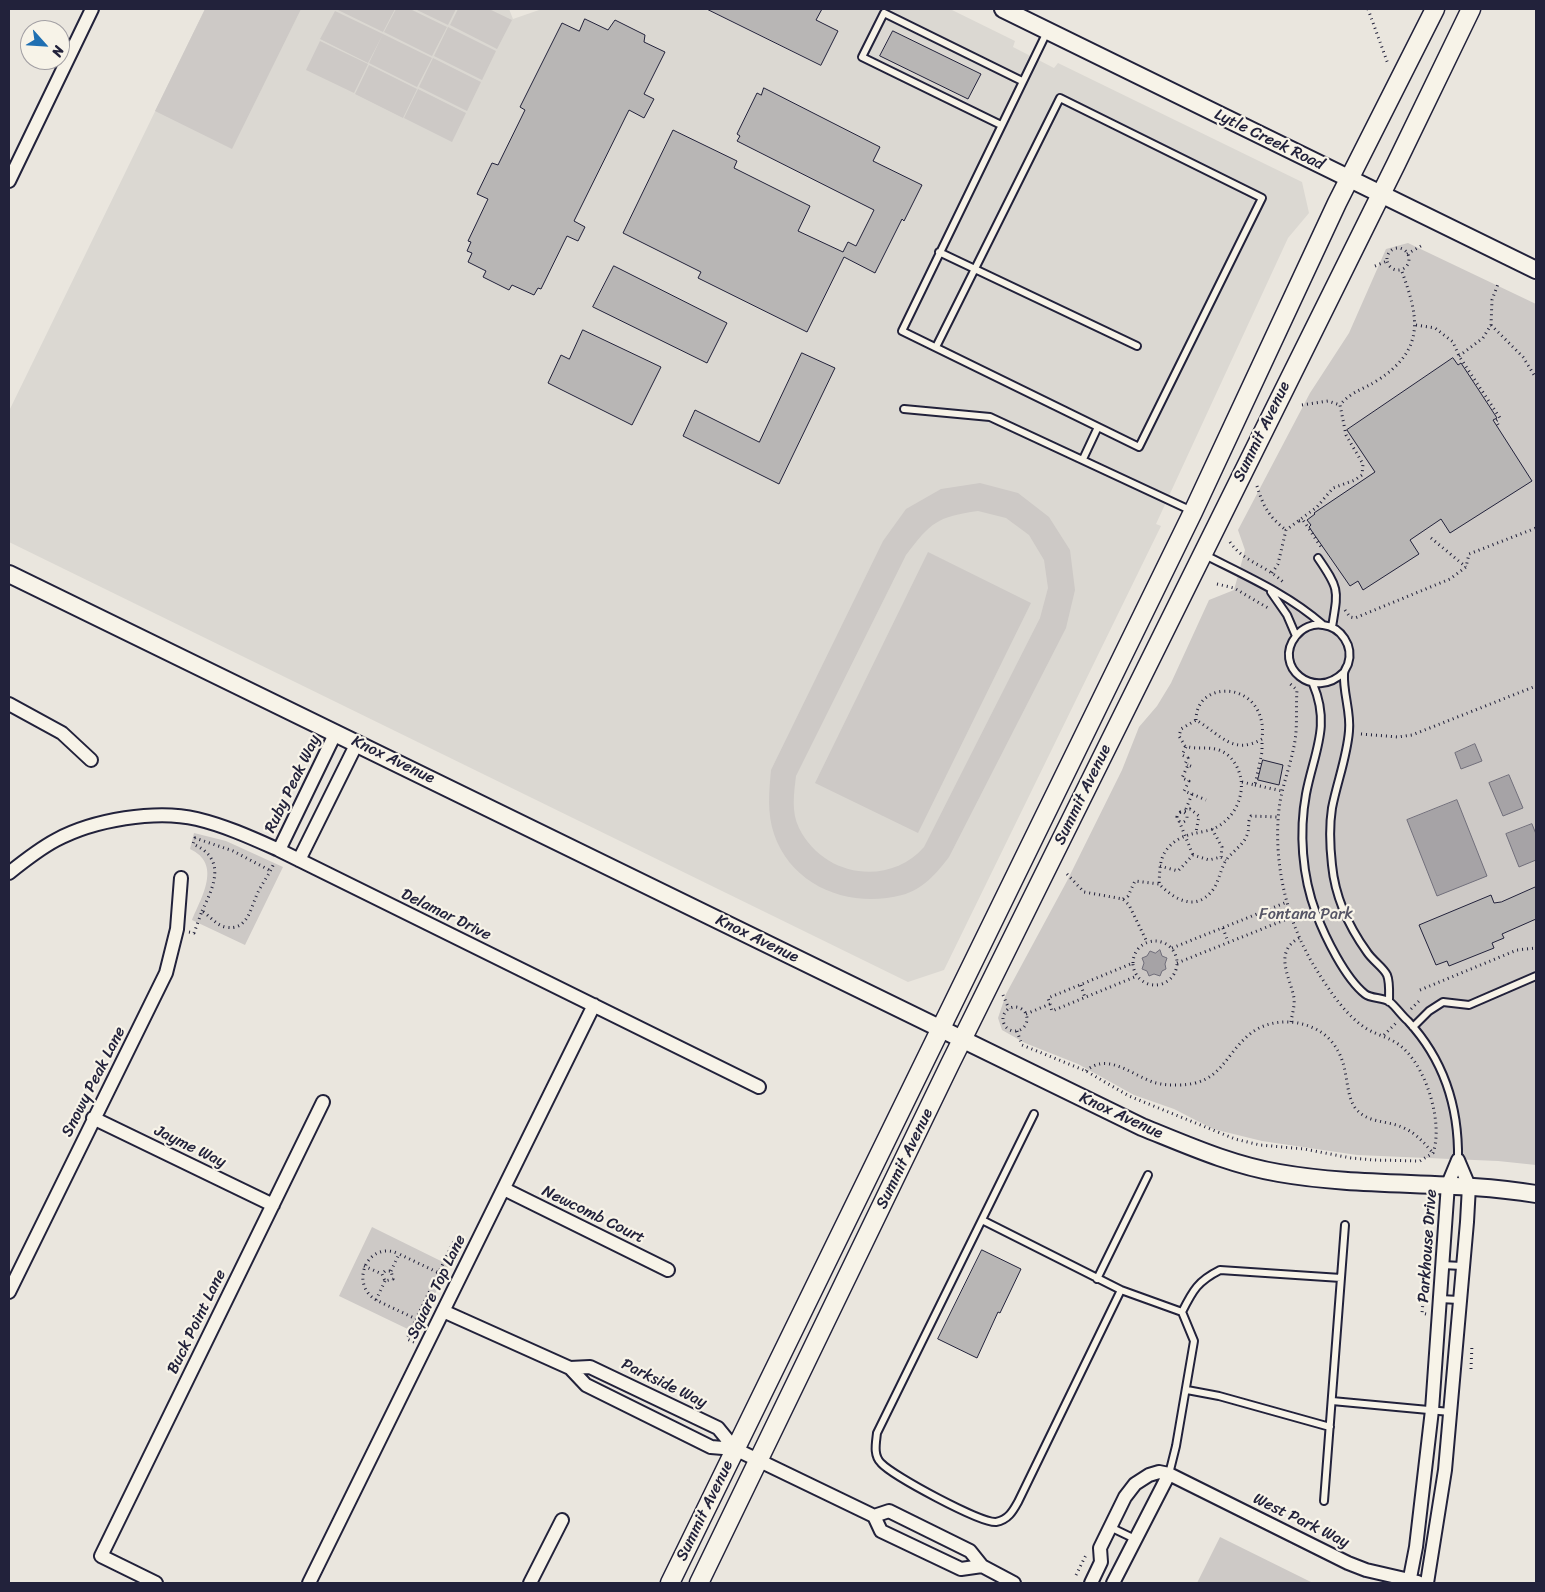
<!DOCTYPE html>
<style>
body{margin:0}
#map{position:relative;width:1545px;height:1592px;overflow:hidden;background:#eae6de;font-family:Sriracha,sans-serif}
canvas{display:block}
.frame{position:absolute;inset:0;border:10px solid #22223b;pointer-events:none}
.north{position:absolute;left:20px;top:20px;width:50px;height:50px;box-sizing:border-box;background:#f7f3e8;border:1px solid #a29fa3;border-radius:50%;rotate:116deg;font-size:14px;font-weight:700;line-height:20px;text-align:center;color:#22223b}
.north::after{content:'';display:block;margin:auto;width:18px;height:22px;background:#1f6fb2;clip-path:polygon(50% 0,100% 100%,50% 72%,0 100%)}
</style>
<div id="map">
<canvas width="1545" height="1592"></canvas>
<div class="frame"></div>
<div class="north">N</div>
</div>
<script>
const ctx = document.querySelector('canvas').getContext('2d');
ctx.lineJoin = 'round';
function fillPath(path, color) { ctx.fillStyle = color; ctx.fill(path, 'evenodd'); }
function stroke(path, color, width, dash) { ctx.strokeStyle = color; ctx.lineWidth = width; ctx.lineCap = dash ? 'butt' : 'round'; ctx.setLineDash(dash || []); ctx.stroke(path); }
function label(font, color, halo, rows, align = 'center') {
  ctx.font = font + ' Sriracha,sans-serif'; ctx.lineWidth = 4.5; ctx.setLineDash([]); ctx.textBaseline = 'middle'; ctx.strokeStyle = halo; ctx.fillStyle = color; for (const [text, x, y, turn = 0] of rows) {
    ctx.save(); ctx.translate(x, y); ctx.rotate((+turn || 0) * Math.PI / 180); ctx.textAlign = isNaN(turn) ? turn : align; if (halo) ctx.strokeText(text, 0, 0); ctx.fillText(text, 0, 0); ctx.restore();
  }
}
const built = new Path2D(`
 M205,9H509L513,19L542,9H950L1015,41L1013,47L1054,68L1058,63L1302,182L1309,213L1288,238L1156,524L1161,526L944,970L908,982L9,542V411Z`);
const green = new Path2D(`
 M205,9H301L232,149L155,111Z
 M336,9H395L383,32Z
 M396,9H410L447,27L432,56L384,32Z
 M415,9H456L448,25Z
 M458,9H489L512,20L497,49L450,25Z
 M335,11L383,34L368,63L320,39Z
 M448,27L496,51L482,80L434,56Z
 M383,34L432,58L417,87L369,63Z
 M320,41L368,64L354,93L306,70Z
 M433,58L481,82L467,111L419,87Z
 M369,65L417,89L403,118L355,94Z
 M418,89L466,113L452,142L404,118Z
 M1408,243L1536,304V1165L1498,1161L1357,1155L1262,1141L1213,1129L1174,1109L1134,1095L1078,1064L1025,1043L1002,1030L998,1018L1006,994L1067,881L1122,770L1139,727L1157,706L1171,683L1209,600L1234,590L1245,550L1238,530L1310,393L1349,333L1386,249Z
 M980,483L1018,493L1049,517L1070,550L1075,590L1066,628L949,857C937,873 922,890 902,895C851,909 792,887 774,834C767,813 769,792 771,770L883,541L906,509L941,489ZM978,511L1006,518L1029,535L1044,560L1048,588L1040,618L924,847C889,887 823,877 799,828C791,812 794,793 796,776L906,555C931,522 937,517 978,511Z
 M928,552L1031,603L918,833L815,783Z
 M194,833L226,841L283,867L245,945L192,920C202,896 222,864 190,849Z
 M372,1227L449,1265L416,1333L339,1296Z
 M1220,1537L1313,1583H1197Z`);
const water = new Path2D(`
 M1475,744L1482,761L1461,769L1455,753Z
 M1509,775L1523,808L1503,816L1489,783Z
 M1457,800L1487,876L1437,896L1407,820Z
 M1532,824L1536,834V860L1519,867L1506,834Z
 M1160,950L1162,956L1167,958L1165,964L1166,969L1162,971L1160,976L1154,974L1149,976L1147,971L1142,969L1144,963L1142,958L1147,956L1150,951L1155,953Z`);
const building = new Path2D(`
 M707,9H822L816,20L838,31L821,65Z
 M585,19L608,30L615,20L645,35L644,42L665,52L644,94L654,99L644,118L629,110L574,221L585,227L578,241L567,236L541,289L538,288L534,295L512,285L509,290L483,277L486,271L468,262L472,253L467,251L471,242L468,241L488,199L477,194L492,163L498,165L525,110L520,107L562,23L579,31Z
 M893,31L981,74L968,99L880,56Z
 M764,88L880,147L873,161L922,185L904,221L902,219L875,273L844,257L807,332L698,278L701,272L623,233L673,130L737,161L734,168L810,206L798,231L843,252L848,242L856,246L874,210L737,141L740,136L737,134L757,93L761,95Z
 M614,266L727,323L707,363L593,307Z
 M583,330L661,367L632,425L548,383L561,355L569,359Z
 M802,353L835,368L779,484L683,436L695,410L759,442Z
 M1453,358L1458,365L1461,363L1497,418L1493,420L1532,481L1450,533L1441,519L1410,540L1419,554L1363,590L1358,581L1350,586L1309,527L1311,525L1307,520L1315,514L1314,513L1375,472L1347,430Z
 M1263,760L1283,765L1279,785L1258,780Z
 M1536,887V919L1502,934L1504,938L1492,943L1494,948L1449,966L1447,961L1436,965L1419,925L1491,895L1494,903L1501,902Z
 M982,1250L1021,1269L1000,1313L998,1312L977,1358L938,1339Z`);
const path = new Path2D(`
 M1368,9L1388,64
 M1387 259a11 11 0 1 1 22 0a11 11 0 1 1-22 0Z
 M1407,254L1421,246
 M1375,266L1387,261
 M1416,325L1435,328L1453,342L1459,356L1500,418L1496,421L1500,428
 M1491,325L1523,357L1536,378
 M1459,356L1483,338L1491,325L1492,300L1498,284
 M1302,405L1328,401L1340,405
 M1257,486C1263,506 1269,517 1286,530
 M1299,521L1303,520L1321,547
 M1431,538L1466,567
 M1230,542C1244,563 1267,565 1285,584
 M1272,573L1278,564L1286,530L1317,507L1333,488L1355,480L1362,475L1363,464L1346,435L1340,405C1353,390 1363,390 1378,380C1427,348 1418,315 1401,269
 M1217,584L1234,588L1268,608
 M1345,610L1350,617L1355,618L1450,579L1466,567L1469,554L1536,528
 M1196,720C1196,677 1269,681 1262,739C1233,756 1220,734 1196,720L1181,729L1179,736L1185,746C1196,750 1207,746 1219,750C1230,754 1237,764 1240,775C1246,797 1232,823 1210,830C1194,834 1180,834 1168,848C1159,858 1160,870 1159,884C1174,899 1195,912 1212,891C1219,882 1220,871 1225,862C1231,852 1243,846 1247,835C1250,828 1247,822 1251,816L1278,817
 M1361,734L1398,737L1412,735L1536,686
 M1186,747L1182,755L1188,758L1185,764L1188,765
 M1242,782L1255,785L1262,752V740
 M1255,785L1282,791
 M1192,794L1206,800
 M1186,809L1192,794L1184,791L1189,781L1182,778L1188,765L1193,767
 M1180,812L1190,809L1199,816L1196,832
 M1177 817a5 5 0 1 1 10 0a5 5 0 1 1-10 0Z
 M1179,821L1193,855
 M1212,829L1222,847L1221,857
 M1160,866L1178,871L1193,855L1209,860L1221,857L1226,860
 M1067,874L1084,892L1123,899L1129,905L1147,942
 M1123,899L1128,896L1135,881L1159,884
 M202,911C214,886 227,859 193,844L195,838L233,851L271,871
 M1223,928L1228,942
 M189,932L194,933L202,911C210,916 216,925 225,927C249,932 251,905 259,890C264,881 270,873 274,863
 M1133 963a22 22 0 1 1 44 0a22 22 0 1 1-44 0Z
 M1172,948L1287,902
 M1177,963L1292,917
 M1081,985L1085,998
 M1420,990L1517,950L1536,948
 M1003,995L1009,1009
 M1050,1004L1052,1011L1137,976
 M1003 1019a12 12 0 1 1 24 0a12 12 0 1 1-24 0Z
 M1411,1009L1421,999
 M1026,1014L1050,1004L1048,998L1133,963
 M1291,1022C1292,1014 1295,1006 1294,998C1290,976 1273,953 1299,938
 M1017,1031L1022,1045L1086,1071L1129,1096L1235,1139L1260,1145L1304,1149L1351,1158L1374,1160L1420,1161L1433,1153C1443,1125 1428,1073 1406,1051C1394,1038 1381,1037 1367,1029C1346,1016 1329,990 1316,969C1287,923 1273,863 1279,809C1282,783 1294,758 1296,732C1297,718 1296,704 1297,690L1288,682
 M1384,1035L1397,1022
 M1086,1071C1108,1051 1134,1077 1156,1083C1164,1085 1171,1085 1179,1085C1222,1084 1223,1056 1250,1034C1273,1015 1313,1019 1332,1042C1351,1065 1343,1092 1356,1109C1369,1124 1388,1120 1404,1128C1417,1134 1424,1143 1433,1153
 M364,1266L382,1274L385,1281L393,1279L391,1271H385L382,1274
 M391,1271L399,1254L439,1273
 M385,1281L376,1300L416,1319L455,1239L462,1242
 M376,1300C348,1283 369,1239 399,1254
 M1426,1314L1422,1313L1429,1239
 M414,1342L407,1339L416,1319
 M1471,1369L1472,1344
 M1076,1575L1087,1553`);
const service = new Path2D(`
 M1001,125L862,57L884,13L1022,81
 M939,252L1137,346
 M936,347L1060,98L1262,198L1139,447L902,331L1047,32
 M904,409L990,417L1192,511
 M1083,459L1098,427
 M1203,554C1244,575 1288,594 1322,624
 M1318,558C1340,590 1338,590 1332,627
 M1271,592L1287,615L1296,636
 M1344,672C1314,702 1272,666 1296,636C1302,628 1313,623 1323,625C1341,627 1354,646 1348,664C1347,667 1344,670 1344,674C1343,693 1351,712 1349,731C1347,757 1337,782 1332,808C1329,827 1330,847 1332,865C1335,896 1349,927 1367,952C1372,960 1384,968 1387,975C1390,982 1389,994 1389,1002
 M1313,684C1331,726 1314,752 1306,794C1299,832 1302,876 1316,913C1325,937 1345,978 1365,994C1371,999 1383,997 1390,1002C1396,1007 1402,1016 1408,1021C1444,1060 1459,1108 1458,1160
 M1413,1027L1429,1011L1443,1002L1469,1005L1536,976
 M1034,1114L877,1433C876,1443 873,1455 881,1463C893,1476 980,1523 996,1522C1008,1520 1013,1511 1018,1502L1121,1290
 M982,1220L1121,1290L1182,1312
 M1442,1265L1462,1266
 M1097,1279L1148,1175
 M1440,1299L1459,1300
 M1187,1390L1219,1396L1330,1427
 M1332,1401L1450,1412
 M1169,1474L1176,1446L1194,1341L1182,1312C1193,1290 1198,1281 1220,1270L1341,1278
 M1324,1501L1345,1225
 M1110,1527L1135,1539`);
const minor = new Path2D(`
 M9,181L92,9
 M9,704L62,733L91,760
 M279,850L336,732
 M299,860L357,743
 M9,873C24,861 39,849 56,840C93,820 156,809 197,819C226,826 252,838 279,850L759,1087
 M93,1118L273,1205
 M504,1189L668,1270
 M9,1292L166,973L177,929L181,878
 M443,1311L570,1368L586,1385L711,1447L735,1449L874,1516L881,1531L961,1569L982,1566
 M570,1368L590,1367L718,1428L735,1449
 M874,1516L889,1511L970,1551L982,1566L1014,1583
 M156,1583L101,1556L323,1102
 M309,1583L594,1005
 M530,1583L562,1520
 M1091,1583L1101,1562L1100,1548L1125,1497L1135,1484L1149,1475L1159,1472L1169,1474L1348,1563L1366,1570L1418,1582
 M1113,1583L1169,1474
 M1409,1583L1416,1547L1432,1410L1448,1184L1458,1160
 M1427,1583L1445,1470L1467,1222L1469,1186L1458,1160`);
const tertiary = new Path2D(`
 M1003,9L1536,270
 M9,574L1142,1127C1187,1145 1231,1165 1279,1173C1364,1188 1451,1180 1536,1194`);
const secondary = new Path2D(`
 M670,1583L1193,512L1337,203L1435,9
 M699,1583L950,1064L1396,164L1471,9`);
const streetNames = [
 ["Lytle Creek Road",1269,140,26],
 ["Summit Avenue",1262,432,-64],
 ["Knox Avenue",393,760,26],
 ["Ruby Peak Way",293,784,-64],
 ["Summit Avenue",1083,795,-64],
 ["Delamar Drive",446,915,26],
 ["Knox Avenue",757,939,26],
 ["Snowy Peak Lane",94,1082,-63],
 ["Knox Avenue",1121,1116,25],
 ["Jayme Way",190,1147,26],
 ["Summit Avenue",905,1159,-64],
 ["Newcomb Court",593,1215,26],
 ["Parkhouse Drive",1428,1246,-86],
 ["Square Top Lane",437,1287,-64],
 ["Buck Point Lane",197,1322,-64],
 ["Parkside Way",664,1384,26],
 ["Summit Avenue",705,1511,-64],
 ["West Park Way",1301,1521,26]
];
const parkNames = [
 ["Fontana Park",1306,915]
];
fillPath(built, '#dbd8d2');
fillPath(green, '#cdc9c6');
fillPath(water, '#a6a3a6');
stroke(water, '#716f7b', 1);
fillPath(building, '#b8b6b5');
stroke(building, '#22223b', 1);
stroke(service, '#22223b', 10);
stroke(minor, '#22223b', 16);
stroke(tertiary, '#22223b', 20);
stroke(secondary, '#22223b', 21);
stroke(path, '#22223b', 3, [1, 4]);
stroke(service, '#f7f3e8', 6);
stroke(minor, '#f7f3e8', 12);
stroke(tertiary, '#f7f3e8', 16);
stroke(secondary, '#f7f3e8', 18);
label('16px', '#22223b', '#f7f3e8', streetNames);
label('16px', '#555465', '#f7f3e8', parkNames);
</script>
